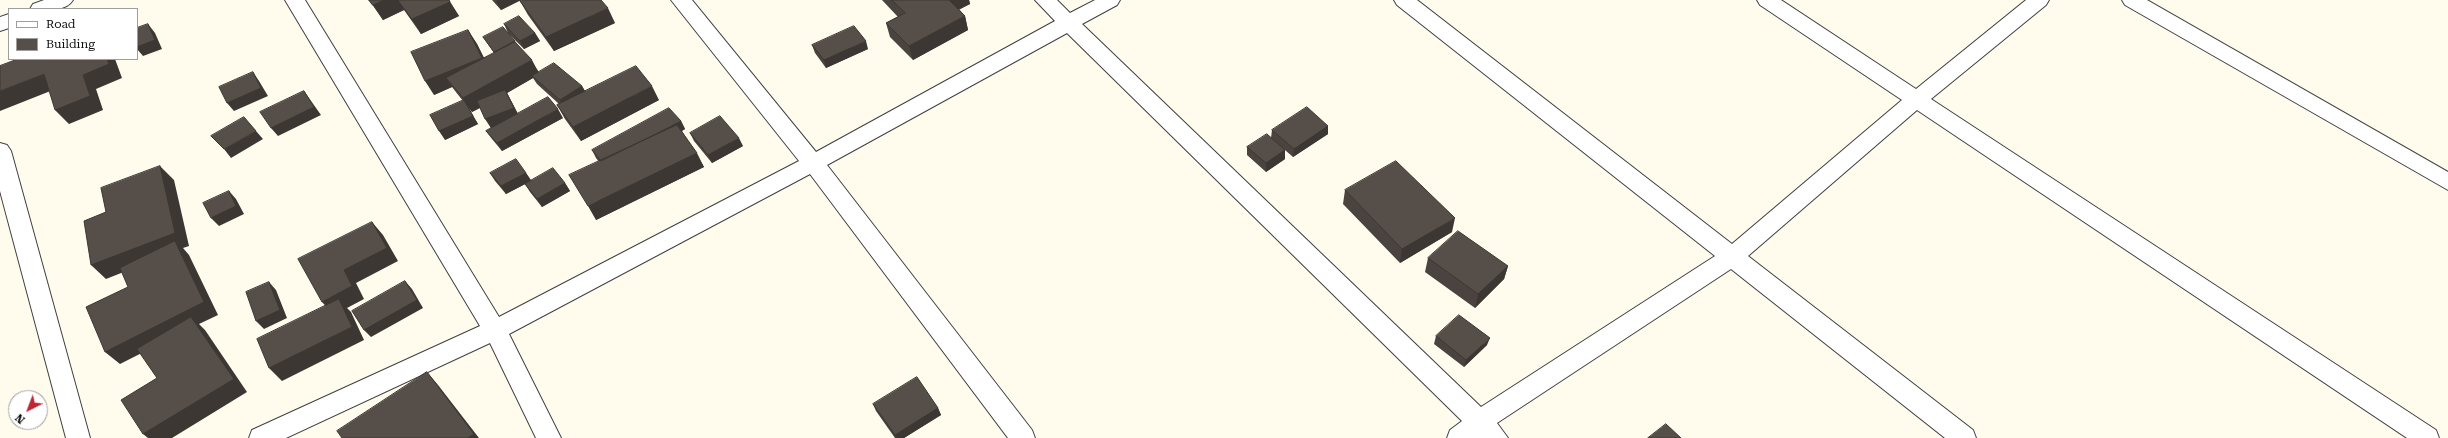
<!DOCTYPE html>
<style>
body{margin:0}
#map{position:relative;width:2448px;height:438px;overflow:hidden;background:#fffbed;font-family:"Roboto Serif",serif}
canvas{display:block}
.legend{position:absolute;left:8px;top:8px;width:130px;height:52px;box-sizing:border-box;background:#fff;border:1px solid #9e9e9e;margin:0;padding:5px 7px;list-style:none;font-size:12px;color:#0d0d0d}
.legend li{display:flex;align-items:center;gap:8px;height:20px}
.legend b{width:20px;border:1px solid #9e9e9e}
.north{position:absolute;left:8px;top:390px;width:40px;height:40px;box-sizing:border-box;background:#fff;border:1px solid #9e9e9e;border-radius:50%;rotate:222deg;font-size:11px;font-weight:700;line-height:16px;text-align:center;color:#0d0d0d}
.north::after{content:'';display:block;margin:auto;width:14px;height:18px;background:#bd2633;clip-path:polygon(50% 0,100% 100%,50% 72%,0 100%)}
</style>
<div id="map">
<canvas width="2448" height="438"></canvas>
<ul class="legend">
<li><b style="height:5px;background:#fff"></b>Road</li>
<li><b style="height:11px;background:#564e49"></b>Building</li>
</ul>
<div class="north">N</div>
</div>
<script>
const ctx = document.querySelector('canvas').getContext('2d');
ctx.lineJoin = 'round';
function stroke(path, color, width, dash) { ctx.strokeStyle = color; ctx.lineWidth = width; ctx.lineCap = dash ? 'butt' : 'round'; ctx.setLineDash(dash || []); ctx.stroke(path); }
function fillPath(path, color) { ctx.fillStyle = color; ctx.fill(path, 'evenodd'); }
const street = new Path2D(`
 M44,0H73C65,13 44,9 30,9L33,4Z
 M285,0H305L499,317L799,161L671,0H692L816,152L1055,21L1035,0H1057L1070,13L1095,0H1120L1117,5L1082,24L1481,407L1715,256L1397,5L1394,0H1417L1732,244L1902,100L1760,5L1757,0H1781L1916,89L2026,0H2049L2046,5L1931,99L2436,430L2439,438H2407L1917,110L1748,256L1973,430L1976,438H1945L1731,269L1497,423L1508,438H1447L1450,430L1462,421L1067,33L827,165L1032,430L1035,438H1008L810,174L509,334L561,438H536L490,343L286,438H249L252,430L480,326Z
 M2122,0H2147L2448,172V190L2125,5Z
 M9,14V28L0,31V17Z
 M0,143L7,145L11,151L90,438H66L0,191Z`);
const wall = new Path2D(`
 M369,0H449L459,16L421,34L404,10L383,20Z
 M492,0H521L501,10Z
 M882,0H969L970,4L959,9L965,16L968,30L913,60L890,37L886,23L898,17Z
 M520,1L615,23L554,51L528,15Z
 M504,24L535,33L540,41L524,49L508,33Z
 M468,30L477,44L484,58L494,53L483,37L515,41L539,72L582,86L585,91L659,100L581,141L565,119L557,105L559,104L537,84L533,78L507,93L518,114L563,118L502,151L492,139L486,131L497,125L491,128L480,108L472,112L467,106L478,124L445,140L463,101L452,87L434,95Z
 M812,45L868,49L826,68L815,53Z
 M681,121L685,129L682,131L704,167L596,220L599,162L596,158L592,150Z
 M1328,126V134L1293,157L1278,144L1285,150V159L1266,172L1247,155V147L1271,138L1272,130Z
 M690,133L743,146L712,163L694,141Z
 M490,173H526L531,180L565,183L570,191L542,207L530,192L525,184L506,194L495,181Z
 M1345,190L1452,232L1400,263L1343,204Z
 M1428,258L1508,266L1504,279L1475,308L1425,272Z
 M1436,336L1487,345L1464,367L1434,344Z
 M873,404L938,408L941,415L904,438H895L876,411Z`);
const shadedWall = new Path2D(`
 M385,0H398L404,10L383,20L373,5Z
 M499,0H521L501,10L496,1Z
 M948,0H969L970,4L951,14Z
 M450,2L459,16L421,34L412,19Z
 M608,8L615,23L554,51L546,37Z
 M965,16L968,30L913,60L909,46Z
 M148,24L155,33L162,49L143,56L137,49V47Z
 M468,30L477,44L491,72L446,78L452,87L434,95L425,81Z
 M535,33L540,41L524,49L520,41Z
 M866,41L868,49L826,68L824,60Z
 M107,59H115L122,78L96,89L103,110L69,124L55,110L83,75Z
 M532,60L540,75L532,76L533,78L507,93L519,116L491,128L485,119L507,93L472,112L463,98Z
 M253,72L259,81L268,96L234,111L227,103Z
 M44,74L58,88L0,111V91Z
 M582,86L587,95L564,109L560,100Z
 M652,86L659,100L581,141L573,127Z
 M304,91L321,115L278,136L271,128Z
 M464,100L478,124L445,140L439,131Z
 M558,109L563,118L502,151L497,143Z
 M681,121L685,129L608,172L603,164Z
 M1328,126V134L1293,157L1294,149Z
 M256,131L263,139L231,158L224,149Z
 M739,138L743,146L712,163L708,155Z
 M1285,150V159L1266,172V163Z
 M697,153L704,167L596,220L588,206Z
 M160,166L174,180L189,246L183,248L189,255L218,315L199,324L205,330L247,392L172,438H148L143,434L197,325L120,364L105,352L179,250L106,279L91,265Z
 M526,173L531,181L506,194L501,186Z
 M565,183L570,191L542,207L537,199Z
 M229,191L236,199L244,214L219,226L211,218Z
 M1455,218L1452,232L1400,263L1402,249Z
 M372,222L383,235L398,261L356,283L364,299L347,308L351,312L364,340L282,381L269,368L334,315L322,302L344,270Z
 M1508,266L1504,279L1475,308L1478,294Z
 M405,281L412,289L423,308L371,337L364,330Z
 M269,282L276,290L287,318L264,329L256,321Z
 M1490,338L1487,345L1464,367L1466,360Z
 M427,372L438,385L479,438H468Z
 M938,408L941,415L904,438H896L895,435Z`);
const building = new Path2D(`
 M369,0H385L373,5Z
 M398,0H449L450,2L412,19Z
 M522,0H601L608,8L546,37L520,1Z
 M892,0H949L965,16L909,46L886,23L905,13Z
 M519,16L535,33L520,41L504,24Z
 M148,24L155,40L137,47V28Z
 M854,26L866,41L824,60L812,45Z
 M503,27L515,41L494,52L483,37Z
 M468,30L482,58L425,81L411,52Z
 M515,42L532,60L463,98L446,78Z
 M18,59H107L109,64L83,75L90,96L55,110L44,74L0,91V66Z
 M554,63L582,86L560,100L532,76Z
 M636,66L652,86L573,127L557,105Z
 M253,72L261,88L227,103L219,87Z
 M505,90L514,108L485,119L477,101Z
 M304,91L314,107L271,128L260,112Z
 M548,97L558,109L497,143L486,131Z
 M464,100L473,116L439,131L430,115Z
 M1307,107L1328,126L1294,149L1272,130Z
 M669,108L681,121L654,135L601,161L592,150Z
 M720,116L739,138L708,155L690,133Z
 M244,117L256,131L224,149L211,136Z
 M677,125L697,153L588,206L569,175Z
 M1267,134L1285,150L1266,163L1247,147Z
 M516,159L526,173L501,186L490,173Z
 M1396,161L1455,218L1402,249L1345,190Z
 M160,166L175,233L91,265L84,221L106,212L101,188Z
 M553,168L565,183L537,199L525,184Z
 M229,191L236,206L211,218L203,203Z
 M372,222L387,248L344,270L352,286L322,302L298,259Z
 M1458,231L1508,266L1478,294L1428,258Z
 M175,241L204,302L105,352L86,307L128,287L120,268Z
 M405,281L417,300L364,330L352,311Z
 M269,282L280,310L256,321L246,292Z
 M339,299L352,327L269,368L257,339Z
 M1459,315L1490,338L1466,360L1436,336Z
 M191,317L234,379L143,434L121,400L157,378L137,349Z
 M427,372L474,434L468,438H342L337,431Z
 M917,377L938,408L895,435L873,404Z
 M1666,424L1681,438H1648Z`);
stroke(street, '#404040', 2);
fillPath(street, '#fff');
fillPath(wall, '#4a433f');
fillPath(shadedWall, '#3c3733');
fillPath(building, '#564e49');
stroke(building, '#3c3733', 1);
</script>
